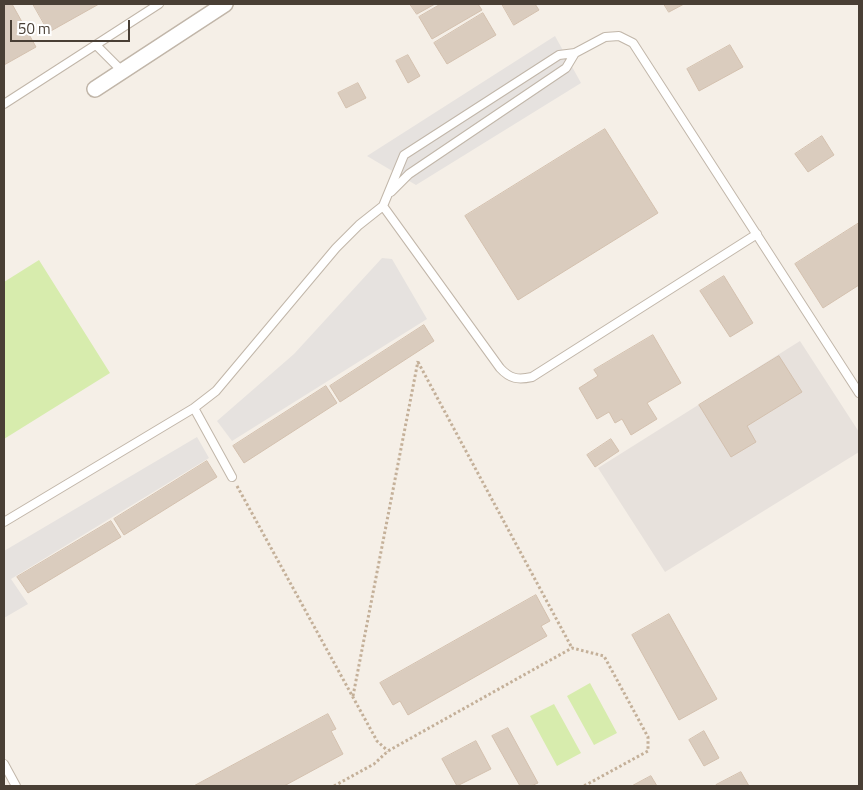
<!DOCTYPE html>
<style>
body{margin:0}
#map{position:relative;width:863px;height:790px;overflow:hidden;background:#f5efe7;font-family:"Titillium Web",sans-serif}
canvas{display:block}
.frame{position:absolute;inset:0;border:5px solid #493f35;pointer-events:none}
.scale{position:absolute;left:10px;top:20px;width:120px;height:22px;box-sizing:border-box;border:2px solid #493f35;border-top:0;padding-left:6px;font-size:15px;line-height:18px;white-space:nowrap;color:#493f35;-webkit-text-stroke:4px #fff;paint-order:stroke}
</style>
<div id="map">
<canvas width="863" height="790"></canvas>
<div class="frame"></div>
<div class="scale">50 m</div>
</div>
<script>
const ctx = document.querySelector('canvas').getContext('2d');
ctx.lineJoin = 'round';
function fillPath(path, color) { ctx.fillStyle = color; ctx.fill(path, 'evenodd'); }
function stroke(path, color, width, dash) { ctx.strokeStyle = color; ctx.lineWidth = width; ctx.lineCap = dash ? 'butt' : 'round'; ctx.setLineDash(dash || []); ctx.stroke(path); }
const industrial = new Path2D(`
 M800,341L859,432V452L665,572L598,468Z`);
const green = new Path2D(`
 M39,260L110,373L4,439V282Z
 M590,683L617,733L594,745L567,696Z
 M554,704L581,753L557,766L530,716Z`);
const parking = new Path2D(`
 M555,36L581,83L416,185L367,156Z
 M382,258L392,259L427,319L232,441L217,421L294,354Z
 M197,437L209,458L11,579L28,604L4,618V551Z`);
const building = new Path2D(`
 M4,4H12L36,47L4,65Z
 M33,4H99L49,32Z
 M410,4H435L417,14Z
 M441,4H478L482,10L432,39L419,17Z
 M502,4H535L539,10L514,25Z
 M664,4H684L669,12Z
 M483,13L496,35L447,64L434,43Z
 M730,45L743,67L699,91L687,69Z
 M408,55L420,76L408,83L396,61Z
 M358,83L366,98L346,108L338,93Z
 M605,129L658,213L518,300L465,216Z
 M822,136L834,155L808,172L795,154Z
 M859,223V285L823,308L795,264Z
 M724,276L753,323L730,337L700,291Z
 M424,325L434,341L340,402L330,386Z
 M653,335L681,383L647,403L657,419L631,435L622,419L615,423L609,412L597,419L579,388L598,376L594,370Z
 M779,356L802,392L747,426L756,442L731,457L699,405Z
 M326,386L337,403L244,463L233,446Z
 M611,439L619,451L595,467L587,455Z
 M207,461L217,477L124,535L114,519Z
 M111,521L121,537L28,593L17,577Z
 M536,595L550,621L541,626L547,636L408,715L400,701L393,705L380,683Z
 M669,614L717,699L679,720L632,635Z
 M328,714L336,729L331,731L343,754L284,786H194Z
 M508,728L538,783L531,786H520L492,736Z
 M704,731L719,758L704,766L689,740Z
 M476,741L491,769L457,786L442,759Z
 M741,772L749,786H716V785Z
 M651,776L657,786H632Z`);
const path = new Path2D(`
 M418,362L572,648
 M237,486L377,741L388,751
 M353,696L418,361
 M334,786L374,764L388,751L572,648L604,656L648,737V751L584,786`);
const service = new Path2D(`
 M96,45L122,71
 M4,104L159,4
 M391,192L409,174L566,68L575,53
 M383,206L500,368C510,379 518,380 532,377L757,234
 M194,408L232,477
 M4,522L194,408L216,391L336,248L359,225L383,206L404,155L559,55L575,53L605,37L619,36L633,43L859,393
 M4,764L16,786`);
const minor = new Path2D(`
 M95,89L225,4`);
fillPath(industrial, '#e7e1dc');
fillPath(green, '#d7ecad');
fillPath(parking, '#e6e2df');
fillPath(building, '#daccbe');
stroke(building, '#d3c0ae', 1);
stroke(service, '#c1b6a9', 10);
stroke(minor, '#c1b6a9', 18);
stroke(path, '#c4b099', 3, [2.5, 2.5]);
stroke(service, '#fff', 8);
stroke(minor, '#fff', 15);
</script>
